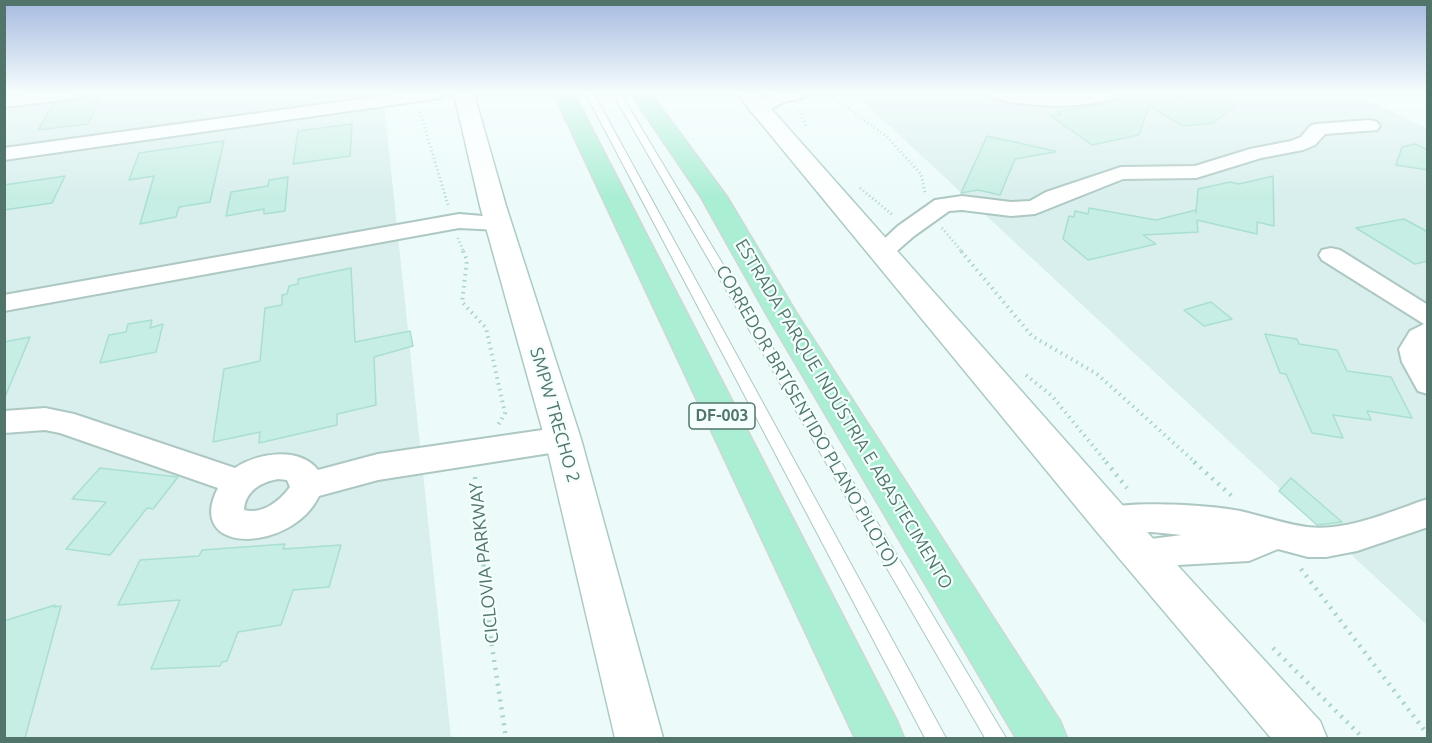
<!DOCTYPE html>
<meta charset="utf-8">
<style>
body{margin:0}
#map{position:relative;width:1432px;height:743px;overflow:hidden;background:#ecfbfa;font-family:Ubuntu,sans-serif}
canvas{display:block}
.frame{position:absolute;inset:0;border:6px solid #51756a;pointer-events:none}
</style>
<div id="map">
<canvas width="1432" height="743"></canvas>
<div class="frame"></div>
</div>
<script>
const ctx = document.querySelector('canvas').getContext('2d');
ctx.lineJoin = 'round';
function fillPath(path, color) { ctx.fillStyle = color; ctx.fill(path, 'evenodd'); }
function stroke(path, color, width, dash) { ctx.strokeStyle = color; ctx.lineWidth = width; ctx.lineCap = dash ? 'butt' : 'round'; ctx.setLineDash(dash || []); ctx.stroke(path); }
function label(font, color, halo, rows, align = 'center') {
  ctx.font = font + ' Ubuntu,sans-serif'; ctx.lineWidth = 4.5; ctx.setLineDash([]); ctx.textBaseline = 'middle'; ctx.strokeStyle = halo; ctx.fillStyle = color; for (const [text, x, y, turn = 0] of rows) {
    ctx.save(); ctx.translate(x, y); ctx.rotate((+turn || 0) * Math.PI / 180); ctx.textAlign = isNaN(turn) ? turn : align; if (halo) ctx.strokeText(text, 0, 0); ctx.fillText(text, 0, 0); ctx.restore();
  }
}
const residential = new Path2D(`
 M4,94H383L451,738H5Z
 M855,94H1355L1427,128V625Z`);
const building = new Path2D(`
 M102,94L88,124L38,130L54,103Z
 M1219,95L1236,105L1213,123L1183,126L1149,106L1139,135L1092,145L1051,116L1061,114L1058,112L1125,100Z
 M352,124L350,156L293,164L298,131Z
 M987,136L1055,151V152L1015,159L1000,195L978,190L961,193Z
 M224,141L210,202L179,207L176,217L140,224L154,176L129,180L139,153Z
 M1415,144L1428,150V170L1396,165L1402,147Z
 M65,176L52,203L4,210V185Z
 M1273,176L1274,226L1257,222V234L1197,220L1198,232L1143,235L1156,244L1088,260L1063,239L1069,216L1074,217L1075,211L1088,214L1089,208L1156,220L1196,210V213L1198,189L1230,182L1239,184Z
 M288,177L285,211L264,214V209L226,216L231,192L268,186L269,180Z
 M1404,219L1428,232V261L1415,264L1356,228Z
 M351,268L355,342L410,331L413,346L374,357L376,405L337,414V425L259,443L260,432L213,442L224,369L260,361L265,308L282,305V295L287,294L289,286L298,284V279Z
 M1211,302L1232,319L1204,326L1184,310Z
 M152,320L150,328L163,324L156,352L100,363L109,335L126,332L128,324Z
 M1265,334L1297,339L1299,344L1337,350L1347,371L1391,377L1412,418L1367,411L1371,420L1333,415L1343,438L1312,433L1286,374L1280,373Z
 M30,337L5,397H4V342Z
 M100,468L178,477L153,509L147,508L110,555L66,549L106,502L72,499Z
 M1291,478L1342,522L1317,525L1279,491Z
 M285,544L283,549L341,545L329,587L293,590L281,625L238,632L227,661L222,662L220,666L151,669L180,600L118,605L140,560L199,556L202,550Z
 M55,605L54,607L61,606L25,738H4V621Z`);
const pathFar2 = new Path2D(`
 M829,94L886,136L921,174L925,193
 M799,110L807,128
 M420,112L448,205
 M860,188L894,216
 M942,228L963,253
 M458,238L464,253`);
const pathFar1 = new Path2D(`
 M463,251L467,260L462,302L486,328L505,413L498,425
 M961,251L1032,336L1097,374L1196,463
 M1026,375L1052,396L1107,463`);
const path = new Path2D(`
 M1106,462L1127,488
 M1194,462L1234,498
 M475,477L491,640L506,738
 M1301,569L1428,735
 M1273,648L1363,738`);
const lane = new Path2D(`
 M586,94H594L946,738H925Z
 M613,94H621L1006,738H985Z`);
const street = new Path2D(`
 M28,94H78L75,98L69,99L4,107V96Z
 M398,94H443L440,98L434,99L4,160V148Z
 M772,94H806L803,98L784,102L765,112H751L749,108L751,104Z
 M990,94H1119L1116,98C1075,109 1035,108 993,98Z
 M1370,120L1377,122L1380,126L1377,130L1325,134L1315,145L1303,150L1261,158L1196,178L1123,179L1035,214L1011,216L962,210L949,211L914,236L890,257L882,259L874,257L870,252L898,226L935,200L962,196L1011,202L1030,201L1046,192L1121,167L1195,166L1250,149L1291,141L1301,137L1310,126L1316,124Z
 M459,214L507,218L510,223L507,228L499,230L459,228L4,311V295Z
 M1331,248L1340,250L1428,305V394L1418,391L1402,362L1399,349L1410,331L1424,324L1322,260L1319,255L1322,250Z
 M45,408L74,414L235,468C257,453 299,446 318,470L378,454L563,427L574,431L579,439L574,447L563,451L378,480L319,496C292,553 183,556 218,488L60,433L45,430L4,433V411ZM278,479L287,480L290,487C280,501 262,515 244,510C245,491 261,482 278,479Z
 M1428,499V527L1357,551L1326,557H1308L1278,549L1249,561L1178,565L1143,570L1130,566L1125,555L1130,544L1143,540L1182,535L1152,532L1111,534L1099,530L1094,520L1099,510C1129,500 1208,505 1240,511C1262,516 1285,524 1307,527C1347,532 1391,511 1428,499Z`);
const secondary = new Path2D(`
 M454,94H474L506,206L581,439L663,738H615L545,439L480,206Z
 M737,94H758L1125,508L1320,721L1327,738H1271L1097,532Z`);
const highway = new Path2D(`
 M554,94H574L897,721L904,738H855Z
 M631,94H651L727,197L797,314L1060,721L1067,738H1016L767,315L701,197Z`);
const shields = [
 [722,416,66]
];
const shieldNames = [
 ["DF-003",722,416]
];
const streetNames = [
 ["ESTRADA PARQUE INDÚSTRIA E ABASTECIMENTO",844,414,59],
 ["SMPW TRECHO 2",555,415,74],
 ["CORREDOR BRT(SENTIDO PLANO PILOTO)",807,416,60],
 ["CICLOVIA PARKWAY",484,563,-96]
];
fillPath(residential, '#d8efed');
fillPath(building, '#c7eee4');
stroke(building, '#a9dfd0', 1.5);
stroke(lane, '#adc8c2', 2);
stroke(street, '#adc8c2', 4);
stroke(secondary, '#accbc4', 3);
stroke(highway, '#ced8d5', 3);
stroke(pathFar2, '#a9d3c8', 3, [1, 3]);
stroke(pathFar1, '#a9d3c8', 4, [1.5, 4.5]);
stroke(path, '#a9d3c8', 4.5, [2, 6]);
fillPath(lane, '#fff');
fillPath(street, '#fff');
fillPath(secondary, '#fff');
fillPath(highway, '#aaeed4');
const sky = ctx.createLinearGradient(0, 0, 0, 198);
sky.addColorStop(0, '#a6bae0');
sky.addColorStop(0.47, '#f6fdfd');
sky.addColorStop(1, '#f6fdfd00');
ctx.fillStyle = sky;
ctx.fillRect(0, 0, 1432, 198);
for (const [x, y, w] of shields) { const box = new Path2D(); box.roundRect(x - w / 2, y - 13, w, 26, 4.5); ctx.fillStyle = '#f3fefd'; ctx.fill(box); stroke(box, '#51756a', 1.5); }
label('bold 16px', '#51756a', null, shieldNames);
label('18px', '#51756a', '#f3fefd', streetNames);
</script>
